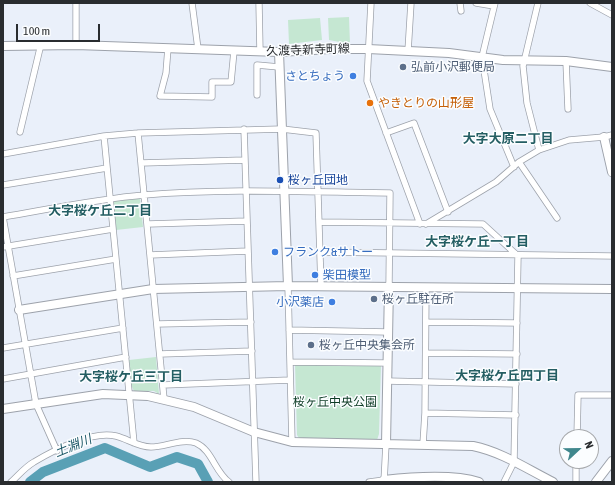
<!DOCTYPE html>
<meta charset="utf-8">
<style>
body{margin:0}
#map{position:relative;width:615px;height:485px;overflow:hidden;background:#eaf0fa;font-family:"Asap Condensed",sans-serif}
canvas{display:block}
.frame{position:absolute;inset:0;border:4px solid #292c2f;pointer-events:none}
.north{position:absolute;left:559px;top:429px;width:40px;height:40px;box-sizing:border-box;background:#fbfdff;border:1px solid #a7a9ac;border-radius:50%;rotate:68deg;font-size:11px;font-weight:700;line-height:16px;text-align:center;color:#292c2f}
.north::after{content:'';display:block;margin:auto;width:14px;height:18px;background:#3f878d;clip-path:polygon(50% 0,100% 100%,50% 72%,0 100%)}
.scale{position:absolute;left:16px;top:24px;width:84px;height:18px;box-sizing:border-box;border:2px solid #292c2f;border-top:0;padding-left:5px;font-size:12px;line-height:14px;white-space:nowrap;color:#292c2f;-webkit-text-stroke:3px #fbfdff;paint-order:stroke}
</style>
<div id="map">
<canvas width="615" height="485"></canvas>
<div class="frame"></div>
<div class="north">N</div>
<div class="scale">100 m</div>
</div>
<script>
const ctx = document.querySelector('canvas').getContext('2d');
ctx.lineJoin = 'round';
function fillPath(path, color) { ctx.fillStyle = color; ctx.fill(path, 'evenodd'); }
function stroke(path, color, width, dash) { ctx.strokeStyle = color; ctx.lineWidth = width; ctx.lineCap = dash ? 'butt' : 'round'; ctx.setLineDash(dash || []); ctx.stroke(path); }
function label(font, color, halo, rows, align = 'center') {
  ctx.font = font + ' "Asap Condensed","Noto Sans JP",sans-serif'; ctx.lineWidth = 3; ctx.setLineDash([]); ctx.textBaseline = 'middle'; ctx.strokeStyle = halo; ctx.fillStyle = color; for (const [text, x, y, turn = 0] of rows) {
    ctx.save(); ctx.translate(x, y); ctx.rotate((+turn || 0) * Math.PI / 180); ctx.textAlign = isNaN(turn) ? turn : align; if (halo) ctx.strokeText(text, 0, 0); ctx.fillText(text, 0, 0); ctx.restore();
  }
}
const green = new Path2D(`
 M349,17L350,44L329,40L328,18Z
 M320,18L322,40L289,44L288,20Z
 M140,198L143,227L116,230L113,200Z
 M156,357L159,394L154,391H134L131,385L129,360Z
 M295,364L381,365L379,434L377,440L299,438L297,435Z`);
const river = new Path2D(`
 M30,482L43,472L105,448L150,467L177,457L198,464L208,482`);
const street = new Path2D(`
 M76,3V45
 M192,3L198,49
 M259,3L260,52
 M371,3L367,81L420,224
 M460,3L461,11
 M476,3L494,6
 M495,3L482,57L490,109L514,167
 M538,3L523,66L527,103L539,150
 M590,3L612,15
 M168,48L166,73L160,96L212,97V82H231L234,51
 M408,51L411,3
 M566,61L568,109
 M257,95V65L279,67
 M244,129L256,482
 M20,132L41,44
 M138,133L164,399
 M386,133L414,123L448,212
 M104,136L134,443
 M3,154L104,136L138,133L282,129L316,133L321,286
 M519,162L557,218
 M141,163L245,160
 M3,185L107,168
 M3,217C50,209 97,199 144,195C225,188 308,192 390,193L389,286
 M3,217L36,404L57,451
 M319,222L483,224L518,256L514,462L504,482
 M148,224L247,221
 M426,224L496,182L519,162L539,150L569,140L604,137L612,135
 M3,247L113,229
 M320,252L612,256
 M150,255L248,251
 M13,276L116,259
 M288,286L292,442
 M426,322L517,323
 M157,324L251,322
 M289,330L388,332
 M3,348L123,328
 M426,353L517,354
 M160,354L252,351
 M290,362L387,363
 M3,379L126,357
 M387,381L516,384
 M163,385L290,380
 M425,413L426,288
 M577,437L578,395H612
 M423,444L425,413L516,415
 M11,482C18,476 25,467 34,462C54,450 93,430 116,436C128,439 138,447 151,447C165,447 182,438 196,443C212,450 215,472 229,482
 M369,482L384,480
 M384,482L386,444
 M576,482V461`);
const secondary = new Path2D(`
 M3,46L76,45L279,52L330,49H368L449,53L503,60L566,61L612,67
 M279,52L288,286
 M604,137L612,172
 M19,310L153,289L288,286L612,289
 M3,409L103,394L148,396L194,407L254,432L292,442L473,446C502,452 527,469 553,482
 M386,444L389,286
 M384,480C411,477 454,474 479,482
 M596,482L612,461`);
const markers = [
 [403,67,4,"#5c6f8a"],
 [353,76,4,"#3f7fe0"],
 [370,103,4,"#e8710a"],
 [280,180,4,"#1a4fb4"],
 [275,252,4,"#3f7fe0"],
 [315,275,4,"#3f7fe0"],
 [374,299,4,"#5c6f8a"],
 [332,302,4,"#3f7fe0"],
 [311,345,4,"#5c6f8a"]
];
const streetNames = [
 ["久渡寺新寺町線",308,50,-2]
];
const serviceNames = [
 ["弘前小沢郵便局",411,67],
 ["桜ヶ丘駐在所",382,299],
 ["桜ヶ丘中央集会所",319,345]
];
const shopNames = [
 ["さとちょう",345,76],
 ["フランク&サトー",283,252,"left"],
 ["柴田模型",323,275,"left"],
 ["小沢薬店",324,302]
];
const foodNames = [
 ["やきとりの山形屋",378,103]
];
const transitNames = [
 ["桜ヶ丘団地",288,180]
];
const parkNames = [
 ["桜ヶ丘中央公園",335,402]
];
const neighbourhoodNames = [
 ["大字大原二丁目",508,139],
 ["大字桜ケ丘二丁目",100,211],
 ["大字桜ケ丘一丁目",477,242],
 ["大字桜ケ丘四丁目",507,376],
 ["大字桜ケ丘三丁目",131,377]
];
const waterNames = [
 ["土淵川",73,446,-22]
];
fillPath(green, '#c5e7d2');
stroke(river, '#59a0b5', 10);
stroke(street, '#9da2ab', 7);
stroke(secondary, '#9da2ab', 10);
stroke(street, '#fff', 5.5);
stroke(secondary, '#fff', 8);
for (const [x, y, r, color] of markers) { const dot = new Path2D(); dot.arc(x, y, r, 0, 2 * Math.PI); ctx.fillStyle = color; ctx.fill(dot); stroke(dot, '#fbfdff', 1.5); }
label('12px', '#292c2f', '#fbfdff', streetNames);
label('12px', '#4e5e75', '#fbfdff', serviceNames, 'left');
label('12px', '#366cbe', '#fbfdff', shopNames, 'right');
label('12px', '#c56008', '#fbfdff', foodNames, 'left');
label('12px', '#164399', '#fbfdff', transitNames, 'left');
label('12px', '#0c3b24', '#fbfdff', parkNames);
label('bold 13px', '#245e63', '#fbfdff', neighbourhoodNames);
label('italic 13px', '#1d5868', '#fbfdff', waterNames);
</script>
